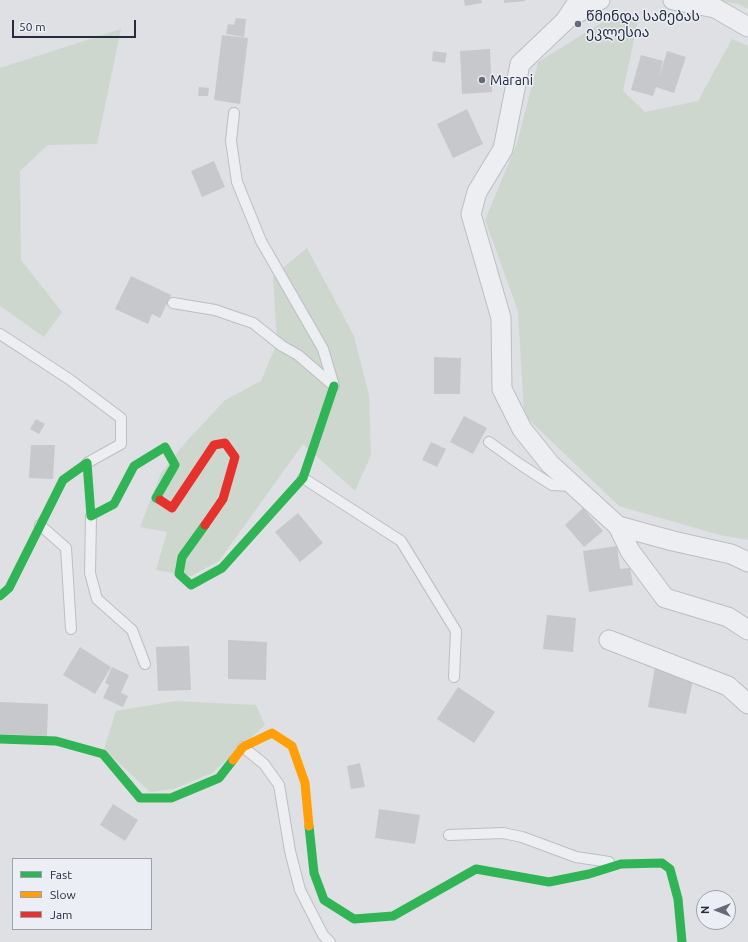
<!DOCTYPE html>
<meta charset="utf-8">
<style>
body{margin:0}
#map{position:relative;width:748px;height:942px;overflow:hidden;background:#dee0e4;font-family:Ubuntu,sans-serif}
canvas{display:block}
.legend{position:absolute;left:12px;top:858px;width:140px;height:72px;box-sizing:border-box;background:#ebeef4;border:1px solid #9ca0ab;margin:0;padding:5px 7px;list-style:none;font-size:12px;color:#252c3d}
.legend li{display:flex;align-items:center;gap:8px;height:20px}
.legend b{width:20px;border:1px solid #9ca0ab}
.north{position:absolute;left:696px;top:890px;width:40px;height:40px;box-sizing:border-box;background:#ebeef4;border:1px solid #9ca0ab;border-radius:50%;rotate:270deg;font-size:11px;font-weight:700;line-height:16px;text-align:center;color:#252c3d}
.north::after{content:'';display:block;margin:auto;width:14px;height:18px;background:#666b77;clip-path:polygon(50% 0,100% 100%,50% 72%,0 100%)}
.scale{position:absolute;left:12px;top:20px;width:124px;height:18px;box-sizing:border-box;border:2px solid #252c3d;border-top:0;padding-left:5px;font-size:12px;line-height:14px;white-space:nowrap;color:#252c3d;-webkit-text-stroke:3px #ebeef4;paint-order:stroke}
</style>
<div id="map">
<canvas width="748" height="942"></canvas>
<ul class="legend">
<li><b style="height:5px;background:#30b455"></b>Fast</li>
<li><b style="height:5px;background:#ff9f0a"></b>Slow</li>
<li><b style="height:5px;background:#e5322d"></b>Jam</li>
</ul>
<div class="north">N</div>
<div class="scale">50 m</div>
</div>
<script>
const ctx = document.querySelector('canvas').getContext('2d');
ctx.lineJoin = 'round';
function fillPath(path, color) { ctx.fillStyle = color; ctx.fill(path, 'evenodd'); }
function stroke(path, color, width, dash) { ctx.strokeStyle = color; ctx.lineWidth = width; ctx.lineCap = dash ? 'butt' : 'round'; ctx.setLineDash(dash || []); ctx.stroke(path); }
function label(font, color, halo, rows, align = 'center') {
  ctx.font = font + ' Ubuntu,"Noto Sans Georgian",sans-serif'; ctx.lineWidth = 3; ctx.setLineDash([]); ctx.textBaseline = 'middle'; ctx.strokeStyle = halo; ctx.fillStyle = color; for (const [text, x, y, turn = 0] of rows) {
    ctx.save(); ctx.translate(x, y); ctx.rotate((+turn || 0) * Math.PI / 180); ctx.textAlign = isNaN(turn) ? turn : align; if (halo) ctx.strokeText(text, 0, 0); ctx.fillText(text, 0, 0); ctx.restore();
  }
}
const green = new Path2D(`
 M717,0H748V9L738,4Z
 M619,12L639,16L623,91L645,112L698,101L732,39L748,46V540L720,535L619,506L524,415L518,311L485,220L517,143L538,62Z
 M121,29L97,144L48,145L20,171L21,260L62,312L44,337L0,306V68Z
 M307,248L354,336L369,395L371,455L355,491L303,444L219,561L191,576L156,570L167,532L140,527L161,473L185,443L225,400L261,381L277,343L273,276Z
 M175,701L256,705L265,725L212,773L174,789L150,792L104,749L116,711Z`);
const building = new Path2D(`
 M464,0H481L482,3L465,6Z
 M504,0H525V1L504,3Z
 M236,18L246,19L244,37L226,34L228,24L234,25Z
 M222,35L248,38L240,104L214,100Z
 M490,49L492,92L462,94L460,51Z
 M433,51L447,53L445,63L432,61Z
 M667,51L686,57L674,93L656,87L653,96L631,90L641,55L663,61L658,81Z
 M199,87L209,88L208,96H198Z
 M467,109L483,144L453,158L437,124Z
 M214,161L225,187L202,197L191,171Z
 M131,276L171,295L160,318L152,314L148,324L115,309Z
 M434,357L461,358L460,394H434Z
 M464,416L487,428L473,454L450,442Z
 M36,419L45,424L39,434L30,429Z
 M431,442L446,449L437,467L422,460Z
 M31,445H55L53,479L29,478Z
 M583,508L603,531L584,547L565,525Z
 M298,513L323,543L300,562L275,532Z
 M617,546L620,569L630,568L633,585L589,592L583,551Z
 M547,615L576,618L573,652L543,649Z
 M228,640L267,642L266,680L228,679Z
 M189,646L191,690L158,691L156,647Z
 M80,647L111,667L95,694L63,675Z
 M112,667L129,675L121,693L128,696L123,707L103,698L109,685L105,683Z
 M655,667L694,675L686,714L648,707Z
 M458,687L495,712L474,743L437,719Z
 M0,702L48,704L47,736L0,734Z
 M360,763L365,787L351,789L347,766Z
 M113,804L138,820L125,841L100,825Z
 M379,809L420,815L415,844L375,838Z`);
const lane = new Path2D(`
 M234,113L231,141L237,182L261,241L323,349L334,386
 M173,303L215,310L253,323L282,346L298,355L334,386
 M0,334L69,379L121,418V444L87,463
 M489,442L521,465L552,485L572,486
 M303,478L401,541L456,631L454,677
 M91,516L90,573L97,599L132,630L145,664
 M40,525L66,548L71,629
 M243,747L264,764L279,785L290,851L300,890L323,935L330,942
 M449,835L503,833L522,837L576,857L609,862`);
const street = new Path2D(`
 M579,0L565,21L520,64L503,149L477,192L471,214L501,318L502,389L522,429L550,464L618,526L630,551L665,598L728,617L748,630
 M673,0L715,8L748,27
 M571,17L597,1L600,0
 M618,526L673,541L731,554L748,562
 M609,640L728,686L748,704`);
const fast = new Path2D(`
 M205,525L182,557L179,574L191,585L222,568L303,478L334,386
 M0,596L9,588L63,480L87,463L91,516L114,504L134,466L165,447L175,465L156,498L160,500
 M0,739L56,741L103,754L140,798H171L219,778L233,760
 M309,826L314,873L324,900L354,919L393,916L476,869L549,882L589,874L621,864L662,863L670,869L678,899L682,942`);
const slow = new Path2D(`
 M233,760L243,747L272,733L292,746L305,783L309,826`);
const jam = new Path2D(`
 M160,500L172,508L214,445L225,443L235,457L223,499L205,525`);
const markers = [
 [578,24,4,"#666b77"],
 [482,80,4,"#666b77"]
];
const poiNames = [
 ["წმინდა სამებას",586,16],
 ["ეკლესია",586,32],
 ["Marani",490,80]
];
fillPath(green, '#ced7ce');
fillPath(building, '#c6c8cc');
stroke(lane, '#bcbec2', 12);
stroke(street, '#bcbec2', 21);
stroke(lane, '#edeef1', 10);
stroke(street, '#edeef1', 19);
stroke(fast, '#30b455', 9);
stroke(slow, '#ff9f0a', 9);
stroke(jam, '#e5322d', 9);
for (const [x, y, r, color] of markers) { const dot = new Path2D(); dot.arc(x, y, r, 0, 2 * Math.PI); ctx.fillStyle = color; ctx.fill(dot); stroke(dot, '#ebeef4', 1.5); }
label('14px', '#252c3d', '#ebeef4', poiNames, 'left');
</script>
